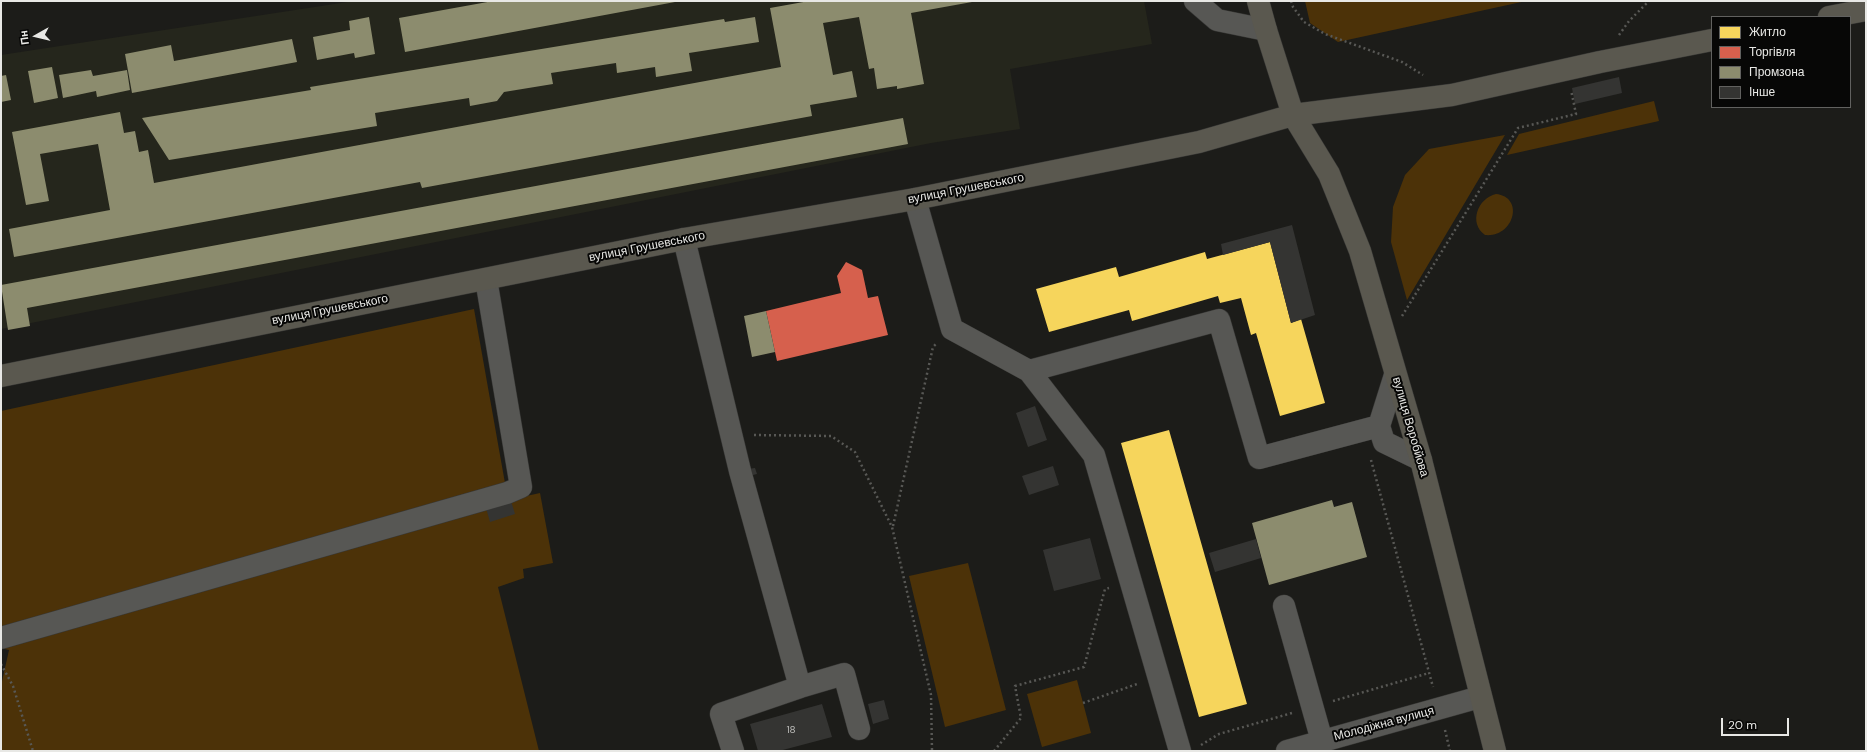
<!DOCTYPE html>
<meta charset="utf-8">
<style>
body{margin:0}
#map{position:relative;width:1867px;height:752px;overflow:hidden;background:#1c1c19;font-family:"DM Sans",sans-serif}
canvas{display:block}
.frame{position:absolute;inset:0;border:2px solid #e8e8e5;pointer-events:none}
.legend{position:absolute;left:1711px;top:16px;width:140px;height:92px;box-sizing:border-box;background:#070706;border:1px solid #61615f;margin:0;padding:5px 7px;list-style:none;font-size:12px;color:#e8e8e5}
.legend li{display:flex;align-items:center;gap:8px;height:20px}
.legend b{width:20px;border:1px solid #61615f}
.north{position:absolute;left:16px;top:16px;width:40px;height:40px;-webkit-text-stroke:3px #070706;paint-order:stroke;rotate:262deg;font-size:11px;font-weight:700;line-height:16px;text-align:center;color:#e8e8e5}
.north::after{content:'';display:block;margin:auto;width:14px;height:18px;background:#e8e8e5;clip-path:polygon(50% 0,100% 100%,50% 72%,0 100%)}
.scale{position:absolute;left:1721px;top:718px;width:68px;height:18px;box-sizing:border-box;border:2px solid #e8e8e5;border-top:0;padding-left:5px;font-size:12px;line-height:14px;white-space:nowrap;color:#e8e8e5;-webkit-text-stroke:3px #070706;paint-order:stroke}
</style>
<div id="map">
<canvas width="1867" height="752"></canvas>
<div class="frame"></div>
<ul class="legend">
<li><b style="height:11px;background:#f6d55c"></b>Житло</li>
<li><b style="height:11px;background:#d6604d"></b>Торгівля</li>
<li><b style="height:11px;background:#8c8c6e"></b>Промзона</li>
<li><b style="height:11px;background:#343432"></b>Інше</li>
</ul>
<div class="north">Пн</div>
<div class="scale">20 m</div>
</div>
<script>
const ctx = document.querySelector('canvas').getContext('2d');
ctx.lineJoin = 'round';
function fillPath(path, color) { ctx.fillStyle = color; ctx.fill(path, 'evenodd'); }
function stroke(path, color, width, dash) { ctx.strokeStyle = color; ctx.lineWidth = width; ctx.lineCap = dash ? 'butt' : 'round'; ctx.setLineDash(dash || []); ctx.stroke(path); }
function label(font, color, halo, rows, align = 'center') {
  ctx.font = font + ' "DM Sans",sans-serif'; ctx.lineWidth = 4; ctx.setLineDash([]); ctx.textBaseline = 'middle'; ctx.strokeStyle = halo; ctx.fillStyle = color; for (const [text, x, y, turn = 0] of rows) {
    ctx.save(); ctx.translate(x, y); ctx.rotate((+turn || 0) * Math.PI / 180); ctx.textAlign = isNaN(turn) ? turn : align; if (halo) ctx.strokeText(text, 0, 0); ctx.fillText(text, 0, 0); ctx.restore();
  }
}
const built = new Path2D(`
 M354,1H1144L1152,44L1010,69L1020,129L931,143L1,329V55Z`);
const green = new Path2D(`
 M1305,1H1526L1338,42L1310,23Z
 M1654,101L1659,121L1507,155L1519,134Z
 M1505,135L1407,300L1391,242L1393,207L1405,175L1429,149Z
 M1496,194C1525,197 1514,238 1485,235C1468,223 1478,198 1496,194Z
 M474,309L508,500L540,493L553,563L523,569L524,578L498,587L539,751H1V686L9,650L1,648V411Z
 M968,563L1006,710L945,727L909,576Z
 M1077,680L1091,733L1042,747L1027,694Z`);
const homes = new Path2D(`
 M1270,242L1291,323L1301,319L1325,403L1280,416L1256,333L1251,335L1241,298L1220,303L1218,296L1132,321L1129,310L1049,332L1036,289L1116,267L1119,277L1205,252L1207,259Z
 M1169,430L1247,704L1199,717L1121,443Z`);
const shops = new Path2D(`
 M846,262L862,270L868,298L878,296L888,335L777,361L766,311L841,293L837,276Z`);
const industry = new Path2D(`
 M493,1H675V2L405,52L399,18Z
 M809,1L972,2L911,13L924,84L897,89V86L877,89L874,68L869,69L859,17L823,23L833,75L852,71L857,97L810,105L812,116L422,188L420,182L14,257L9,229L110,210L98,144L40,154L49,201L26,205L12,132L120,112L124,133L135,131L139,152L148,150L154,183L781,67L770,8Z
 M369,17L375,54L355,58L354,53L317,60L313,37L350,30L349,21Z
 M755,17L759,42L689,53L692,71L656,77L655,67L617,73L616,63L551,73L553,84L504,92L497,101L470,106L469,98L375,113L377,126L169,160L142,118L311,90L310,87L724,19L725,22Z
 M292,39L297,62L132,93L125,54L171,45L174,61Z
 M52,67L58,98L34,103L28,71Z
 M91,70L93,76L127,70L130,90L97,97L96,91L63,98L59,75Z
 M6,75L11,100L1,102V76Z
 M903,118L908,144L27,308L30,326L8,330L1,285Z
 M766,311L775,352L752,357L744,316Z
 M1332,500L1334,507L1352,502L1367,557L1269,585L1252,523Z`);
const building = new Path2D(`
 M1619,77L1622,93L1575,104L1572,88Z
 M1292,225L1315,315L1291,323L1270,242L1223,255L1221,244Z
 M1035,406L1047,440L1028,447L1016,413Z
 M1053,466L1059,485L1029,495L1022,476Z
 M755,468L757,474L749,476L748,469Z
 M511,501L515,514L490,522L486,508Z
 M1090,538L1101,579L1054,591L1043,550Z
 M1256,539L1261,558L1215,572L1209,553Z
 M884,700L889,719L873,724L868,704Z
 M822,704L832,737L779,751H758L750,724Z`);
const path = new Path2D(`
 M1291,1L1293,7L1304,22L1325,34L1402,62L1423,75
 M1619,35L1629,21L1649,1
 M1402,316L1518,128L1576,114L1571,90
 M754,435L831,436L855,452L892,527L931,695L932,751
 M1371,460L1433,687
 M893,526L933,347L936,344
 M1,664L13,686L33,751
 M1333,701L1429,673
 M1083,703L1137,684
 M1445,730L1450,751
 M1201,745L1219,734L1292,713
 M994,751L1021,718L1015,686L1084,667L1105,589L1109,588`);
const minor = new Path2D(`
 M1195,1L1217,20L1266,30
 M915,199L952,329L1029,371L1219,320L1259,458L1379,426
 M684,239L740,471L800,687L721,714L733,751
 M1029,371L1094,455L1180,751
 M1395,375L1379,426L1384,442L1421,460
 M1284,606L1322,741
 M1,638L507,493L521,487L486,279
 M800,687L844,674L859,729
 M1287,751L1480,697`);
const major = new Path2D(`
 M1258,1L1266,30L1293,115L1329,174L1360,251L1421,460L1495,751
 M1829,17L1866,10
 M1,376L684,239L915,199L1199,142L1293,115L1452,95L1600,62L1712,40`);
const numberNames = [
 ["18",791,730]
];
const streetNames = [
 ["вулиця Грушевського",966,189,-11],
 ["вулиця Грушевського",647,247,-11],
 ["вулиця Грушевського",330,310,-11],
 ["вулиця Воробйова",1410,427,74],
 ["Молодіжна вулиця",1384,724,-15]
];
fillPath(built, '#25261c');
fillPath(green, '#4c3208');
fillPath(homes, '#f6d55c');
fillPath(shops, '#d6604d');
fillPath(industry, '#8c8c6e');
fillPath(building, '#343432');
stroke(minor, '#373735', 23);
stroke(major, '#373735', 23);
stroke(path, '#585855', 2.5, [2, 3]);
stroke(minor, '#575754', 22);
stroke(major, '#5a584f', 22);
label('10px', '#bbbbb8', null, numberNames);
label('12px', '#e8e8e5', '#070706', streetNames);
</script>
